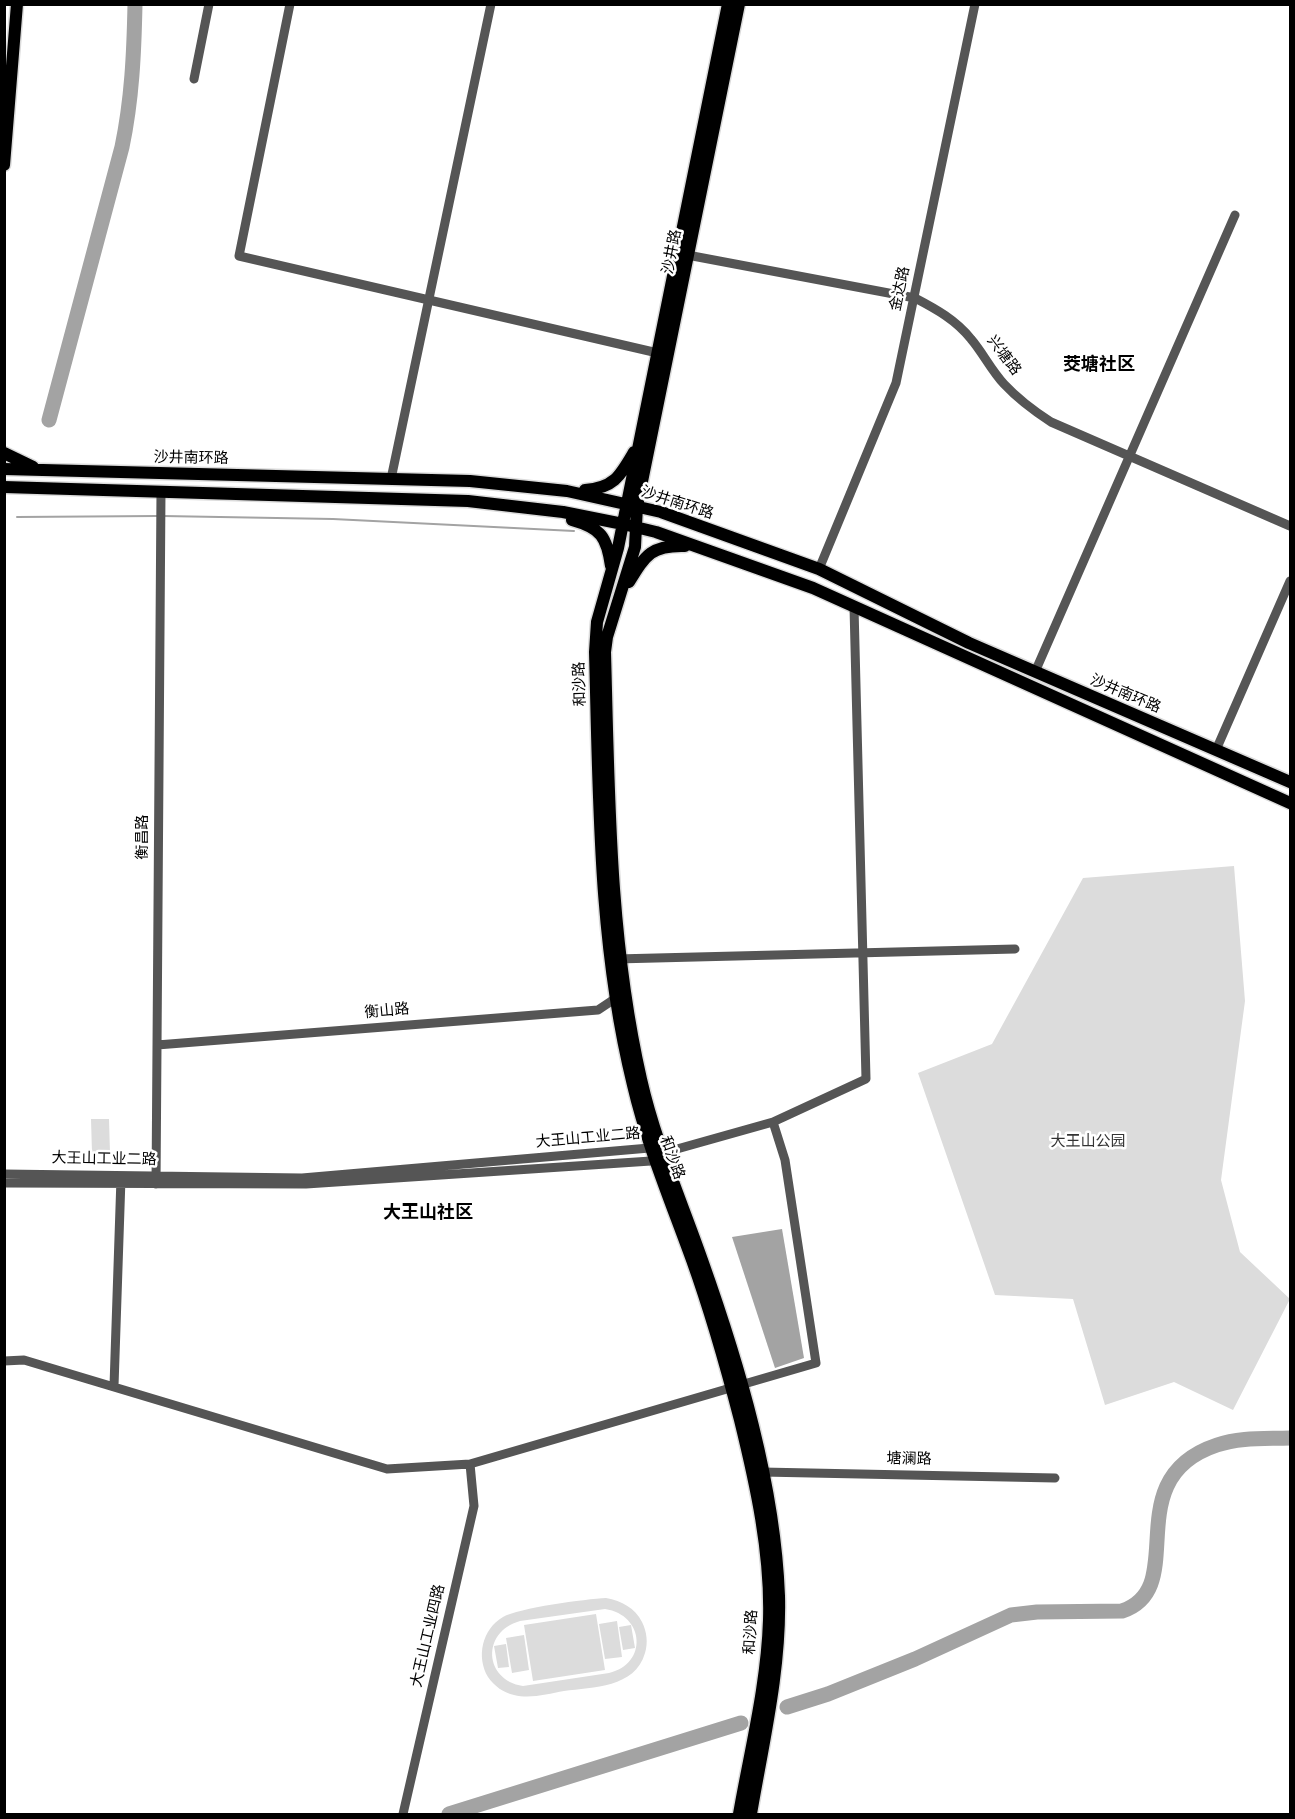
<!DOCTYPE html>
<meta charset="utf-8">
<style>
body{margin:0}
#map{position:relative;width:1295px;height:1819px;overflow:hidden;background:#fff;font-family:"Source Sans 3",sans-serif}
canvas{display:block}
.frame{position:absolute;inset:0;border:6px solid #000;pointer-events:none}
</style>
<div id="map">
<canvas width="1295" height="1819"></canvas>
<div class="frame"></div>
</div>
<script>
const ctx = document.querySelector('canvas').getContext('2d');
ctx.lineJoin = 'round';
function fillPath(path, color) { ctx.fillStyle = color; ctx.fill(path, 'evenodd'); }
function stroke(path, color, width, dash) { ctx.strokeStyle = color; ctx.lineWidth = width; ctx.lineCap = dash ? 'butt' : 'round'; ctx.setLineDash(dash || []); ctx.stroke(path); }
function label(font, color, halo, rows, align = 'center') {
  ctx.font = font + ' "Source Sans 3","Noto Sans SC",sans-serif'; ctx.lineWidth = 5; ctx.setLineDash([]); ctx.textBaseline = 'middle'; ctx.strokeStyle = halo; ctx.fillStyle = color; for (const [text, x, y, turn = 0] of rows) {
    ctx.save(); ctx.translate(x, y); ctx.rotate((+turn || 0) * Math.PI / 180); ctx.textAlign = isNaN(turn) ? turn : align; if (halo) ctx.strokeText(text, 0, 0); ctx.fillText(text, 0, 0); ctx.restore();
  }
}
const green = new Path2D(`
 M1234,866L1245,1001L1221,1180L1240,1252L1290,1299L1233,1410L1174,1382L1105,1405L1073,1299L995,1295L918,1073L992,1044L1083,878Z
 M91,1119H109L110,1153H92Z
 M606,1598C622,1601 635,1608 642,1622C647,1632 648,1643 645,1653C635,1688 593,1687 564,1691C548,1694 530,1699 514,1695C504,1693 494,1686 488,1677C476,1657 482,1629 503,1617C518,1608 586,1599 606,1598ZM605,1609C645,1615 648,1664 609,1673L523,1686C484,1680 481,1632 520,1621Z
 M596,1614L605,1670L533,1681L524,1625Z
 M617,1621L622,1657L605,1659L599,1624Z
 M631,1625L635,1648L623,1650L619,1627Z
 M524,1635L529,1670L512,1673L506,1638Z
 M506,1644L509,1667L498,1668L494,1646Z`);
const water = new Path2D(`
 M782,1229L804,1358L775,1368L732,1237Z`);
const stream = new Path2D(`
 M163,516L333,519L574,531
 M17,517L157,516`);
const river = new Path2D(`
 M49,420L122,147C132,99 134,53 135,4
 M787,1707L828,1694L915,1659L1011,1615L1037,1612L1122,1611C1192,1588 1115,1479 1217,1445C1240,1437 1266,1439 1290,1438
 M449,1814L741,1723`);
const minor = new Path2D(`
 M290,4L239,256L662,354
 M194,79L209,4
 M682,254L915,298C936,309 956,320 971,339C983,353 991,370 1004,384C1018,399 1034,411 1051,422L1290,526
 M391,479L491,4
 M819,569L896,383L975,4
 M1035,672L1235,215
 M1216,750L1290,581
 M616,959L1015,949
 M157,1045L598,1010L616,998
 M4,1174L302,1178L661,1147L677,1149L773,1122L866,1079L854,607
 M4,1183L306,1184L666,1160L677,1149
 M156,1184L161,491
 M4,1361L24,1360L387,1469L470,1464L816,1363L785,1160L773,1122
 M114,1386L121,1178
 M762,1472L1055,1478
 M403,1814L474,1506L470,1464`);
const major = new Path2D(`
 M728,4L618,548L597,622L595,652C599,797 598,944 633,1085C647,1145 671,1202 692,1260C711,1313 726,1366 740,1420C756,1485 771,1553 769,1620C767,1685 750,1751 739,1814
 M739,4L637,506L635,547L607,637L605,652C609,795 609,939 641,1079C655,1141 681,1200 702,1260C739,1364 775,1485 779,1596C781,1669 763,1743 751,1814
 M4,165L17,4
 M4,453L33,467
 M4,469L470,481L567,491L661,512L819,569L969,643L1290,782
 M4,487L468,501L563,512L623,524L656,532L813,588L1290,803
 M585,490C614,488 620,476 634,452
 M572,520C601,528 607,537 611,566
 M629,582C646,554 652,545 685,546`);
const streetNames = [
 ["沙井路",673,252,-79],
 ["金达路",901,289,-78],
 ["兴塘路",1003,356,53],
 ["沙井南环路",191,459,1],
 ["沙井南环路",677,504,18],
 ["和沙路",581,684,-92],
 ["沙井南环路",1125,695,23],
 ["衡昌路",144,837,-90],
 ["衡山路",387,1012,-5],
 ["大王山工业二路",588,1139,-5],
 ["和沙路",671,1158,70],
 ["大王山工业二路",104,1160,1],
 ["塘澜路",909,1460,1],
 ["和沙路",752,1632,-87],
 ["大王山工业四路",429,1636,-77]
];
const parkNames = [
 ["大王山公园",1088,1143]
];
const quarterNames = [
 ["茭塘社区",1099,366],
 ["大王山社区",428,1214]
];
fillPath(green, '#dcdcdc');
fillPath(water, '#a3a3a3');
stroke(stream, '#a3a3a3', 2);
stroke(river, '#a3a3a3', 15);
stroke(major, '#dbdbdb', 15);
stroke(minor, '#555', 9);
stroke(major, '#000', 12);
label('15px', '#000', '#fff', streetNames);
label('15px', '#333', '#fff', parkNames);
label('bold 18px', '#000', '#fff', quarterNames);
</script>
